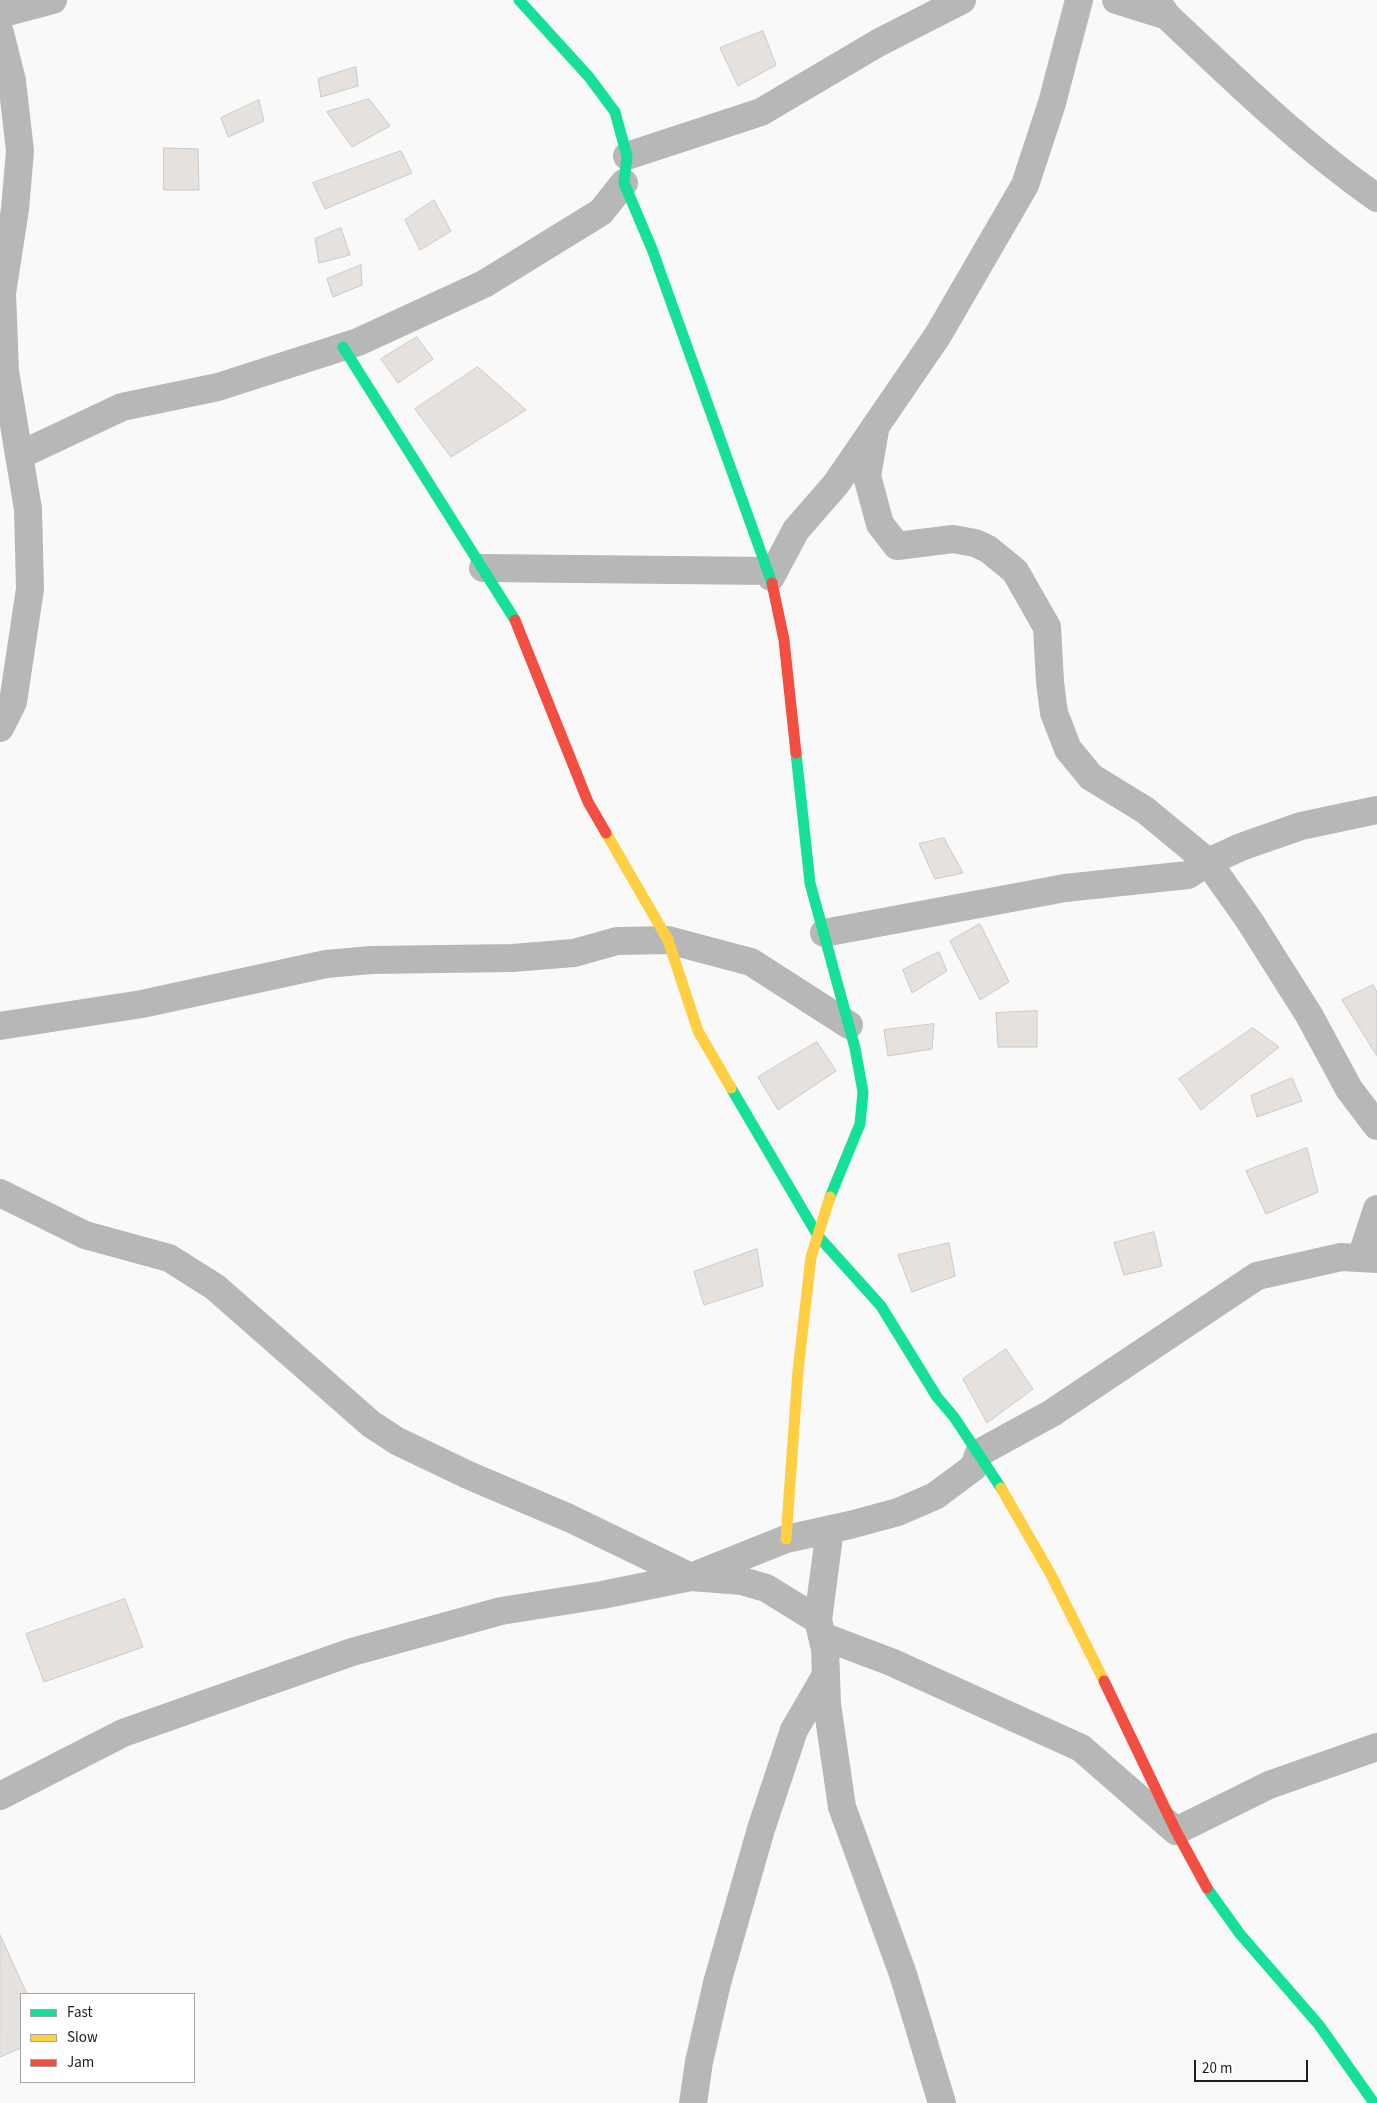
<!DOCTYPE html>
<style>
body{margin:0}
#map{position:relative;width:1377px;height:2103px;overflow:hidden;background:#f9f9f9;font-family:"Source Sans 3",sans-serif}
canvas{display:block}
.legend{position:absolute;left:20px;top:1993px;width:175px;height:90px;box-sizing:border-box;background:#fff;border:1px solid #a4a5a5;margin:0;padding:6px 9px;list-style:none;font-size:15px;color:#1c1d1d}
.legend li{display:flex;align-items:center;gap:10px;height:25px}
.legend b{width:25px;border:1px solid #a4a5a5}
.scale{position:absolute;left:1194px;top:2060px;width:114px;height:22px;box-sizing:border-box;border:2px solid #1c1d1d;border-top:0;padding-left:6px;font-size:15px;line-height:18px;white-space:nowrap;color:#1c1d1d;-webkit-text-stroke:4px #fff;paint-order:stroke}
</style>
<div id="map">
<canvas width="1377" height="2103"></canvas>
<ul class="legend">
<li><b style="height:6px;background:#16e098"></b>Fast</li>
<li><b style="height:6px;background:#ffcf43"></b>Slow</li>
<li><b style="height:6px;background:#f24e42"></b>Jam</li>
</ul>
<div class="scale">20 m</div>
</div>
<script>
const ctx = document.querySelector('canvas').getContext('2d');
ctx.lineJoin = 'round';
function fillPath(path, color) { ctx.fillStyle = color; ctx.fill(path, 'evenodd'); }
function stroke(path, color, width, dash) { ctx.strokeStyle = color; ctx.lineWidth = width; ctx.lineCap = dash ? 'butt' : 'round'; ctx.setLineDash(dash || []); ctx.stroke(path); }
const building = new Path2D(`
 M763,31L776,65L738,86L720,48Z
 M356,67L358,86L321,97L318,79Z
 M369,99L390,126L352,147L327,112Z
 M259,100L264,121L228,137L221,118Z
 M164,148L198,149L199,190H164Z
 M401,151L412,173L325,209L313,183Z
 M434,200L451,231L420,250L405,220Z
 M341,228L350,255L319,263L315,239Z
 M361,265L362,285L333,297L327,279Z
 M417,337L433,359L398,383L381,359Z
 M478,367L526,410L451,457L415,409Z
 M944,838L963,873L935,879L919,844Z
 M980,924L1009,982L980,1000L950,941Z
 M939,952L947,971L912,993L903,970Z
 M1373,985L1377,992V1056L1342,1000Z
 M1037,1011V1047H998L996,1013Z
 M934,1024L932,1049L888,1056L884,1030Z
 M1253,1028L1279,1047L1201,1110L1179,1079Z
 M817,1042L836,1071L778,1110L758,1077Z
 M1292,1078L1302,1101L1257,1117L1251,1096Z
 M1307,1148L1318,1192L1266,1214L1246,1171Z
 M1154,1232L1162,1266L1124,1275L1114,1243Z
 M949,1243L955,1276L912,1292L898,1255Z
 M757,1249L763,1286L704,1305L694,1272Z
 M1006,1349L1033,1389L987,1423L963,1379Z
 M125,1599L143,1647L44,1682L26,1634Z
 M0,1935L27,1994H21V2048L0,2057Z`);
const street = new Path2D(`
 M1116,0L1167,16
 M1156,0L1167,16C1234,79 1301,145 1377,198
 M0,14L53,0
 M0,33L12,81L20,151L15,209L2,293L5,371L28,509L30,589L13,702L0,728
 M627,156L761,112L878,43L962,0
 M875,430L867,476L880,524L897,546L953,539L975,543L988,549L1015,571L1047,627L1050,682L1054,713L1068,749L1091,777L1145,810L1208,862L1249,920L1309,1015L1349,1089L1377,1126
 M20,455L122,407L218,387L358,342L484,284L601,212L624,183
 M483,568L769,571
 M771,577L796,530L836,484L938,335L1025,185L1052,103L1079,0
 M824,933L1065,888L1188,875L1208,862L1241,847L1301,826L1377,810
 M0,1026L142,1004L326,964L371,960L512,958L574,953L617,941L668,940L751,962L849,1025
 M0,1193L85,1235L169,1258L215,1287L371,1424L397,1441L468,1475L569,1518L691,1577L742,1581L766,1588L818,1620
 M1361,1258L1377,1209
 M830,1529L818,1620L825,1649L827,1704L842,1807L903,1974L942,2103
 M822,1636L891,1662L1081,1748L1176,1831L1269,1785L1377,1747
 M0,1796L123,1733L352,1652L501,1611L602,1595L691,1577L786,1539L850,1525L898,1512L935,1496L974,1467L979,1453L1052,1413L1257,1276L1341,1257L1377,1259
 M693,2103L699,2062L717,1983L761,1829L794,1730L826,1675`);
const fast = new Path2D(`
 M519,0L589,77L615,112L627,156L624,183L652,249L772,583
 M343,347L515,620
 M796,753L810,883L855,1048L863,1092L860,1124L830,1197
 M731,1088L818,1236L881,1306L937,1397L954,1417L1001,1488
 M1207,1888L1240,1934L1319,2025L1374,2103`);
const slow = new Path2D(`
 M606,833L668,940L698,1031L731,1088
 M1001,1488L1050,1573L1104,1681
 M786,1539L798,1371L811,1257L830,1197`);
const jam = new Path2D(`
 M772,583L784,640L796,753
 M515,620L588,802L606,833
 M1104,1681L1176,1831L1207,1888`);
fillPath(building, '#e6e1dc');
stroke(building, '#c9c9c9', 1);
stroke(street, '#b6b7b7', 28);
stroke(fast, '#16e098', 11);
stroke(slow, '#ffcf43', 11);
stroke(jam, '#f24e42', 11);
</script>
